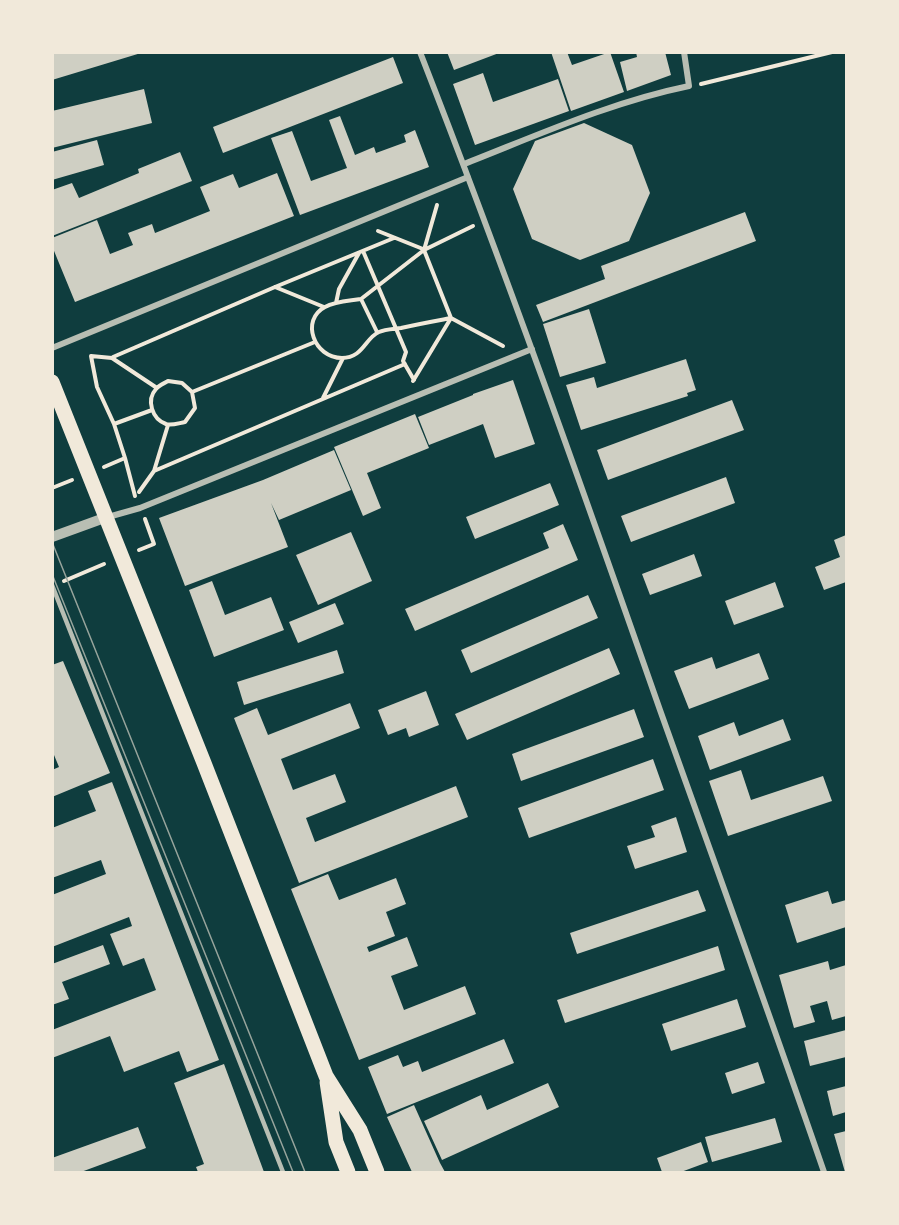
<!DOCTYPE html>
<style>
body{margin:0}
#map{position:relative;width:899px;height:1225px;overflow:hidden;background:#0f3d3e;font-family:"Playfair Display",serif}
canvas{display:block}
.frame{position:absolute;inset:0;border:54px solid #f1e9da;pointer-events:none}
</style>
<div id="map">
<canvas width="899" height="1225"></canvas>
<div class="frame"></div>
</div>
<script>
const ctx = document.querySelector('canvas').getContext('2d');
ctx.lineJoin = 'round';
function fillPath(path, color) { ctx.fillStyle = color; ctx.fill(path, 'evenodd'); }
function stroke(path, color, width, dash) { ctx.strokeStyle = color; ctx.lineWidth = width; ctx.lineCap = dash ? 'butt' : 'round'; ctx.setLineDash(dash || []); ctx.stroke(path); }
const building = new Path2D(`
 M52,52H141V53L52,80Z
 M447,52H499V53L454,70Z
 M551,52H567L572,65L610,52L624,92L571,111Z
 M636,52H665L671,75L627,91L620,62L637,57Z
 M393,57L403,83L223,153L213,127Z
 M483,73L493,102L558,79L569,111L475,145L453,84Z
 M144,89L152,123L52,148V111Z
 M340,116L355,155L374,147L376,153L406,142L404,135L415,130L429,167L300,215L271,138L292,131L311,181L347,168L329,120Z
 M584,123L632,145L650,193L629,241L580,260L532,239L513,189L535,141Z
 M97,140L104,165L52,180V152Z
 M180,152L192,181L52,236V190L72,183L79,198L139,173L138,169Z
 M277,173L294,216L75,302L52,246V238L97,220L110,254L133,245L128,233L152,224L155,233L210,211L200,187L233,174L239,188Z
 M745,212L756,241L543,322L536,305L605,279L601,266Z
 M589,309L606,363L560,377L543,324Z
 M686,359L696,390L687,393L688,396L581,430L566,385L594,377L597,388Z
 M513,380L535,444L495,458L483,424L429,445L418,417L473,395V394Z
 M732,400L744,430L608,480L597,450Z
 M415,414L429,448L367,473L381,508L363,516L334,447Z
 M334,450L351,490L279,520L271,503L288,547L185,586L159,518L263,480Z
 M726,477L735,503L631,542L621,516Z
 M550,483L559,505L475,539L466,517Z
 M563,524L578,560L415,631L405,609L549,548L543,533Z
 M351,532L372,581L318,605L296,555Z
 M846,535V582L824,590L815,567L840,557L834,540Z
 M694,554L702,576L650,595L642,574Z
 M212,581L225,615L271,597L284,630L214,657L189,590Z
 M775,582L784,607L734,625L725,601Z
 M588,595L598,618L471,673L461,650Z
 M335,603L344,624L298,643L289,622Z
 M609,648L620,674L467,740L455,714Z
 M337,650L344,673L244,705L237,682Z
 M759,653L769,679L689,709L674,671L712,657L716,669Z
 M63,661L110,773L52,797V770L59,767L54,755L52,756V665Z
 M426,691L439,725L409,737L406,728L388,735L378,710Z
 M350,703L360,728L281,759L293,790L335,774L346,802L306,818L315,842L456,786L468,817L299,883L234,718L257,708L268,735Z
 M634,709L644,737L521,781L512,754Z
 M783,719L791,740L710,770L698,736L734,722L739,736Z
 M653,759L664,790L529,838L518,808Z
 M741,770L751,800L823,776L832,801L728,836L709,781Z
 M112,782L219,1060L187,1072L179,1051L124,1072L110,1036L52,1058V1030L156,990L144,958L123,966L110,934L132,926L129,917L52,947V895L106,874L101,860L52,878V828L96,811L88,791Z
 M676,817L687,852L635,869L627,846L655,837L651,826Z
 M328,874L339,900L396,878L406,904L386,912L395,936L367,947L369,952L407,937L418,966L391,976L404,1010L465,986L476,1014L359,1060L291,889Z
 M698,890L706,911L577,954L570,933Z
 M828,891L832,904L846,900V927L797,943L785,905Z
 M103,945L110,964L62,982L69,999L52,1005V964Z
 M718,946L725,970L565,1023L557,1000Z
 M828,961L830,970L846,965V1016L832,1020L827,1001L810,1006L815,1022L794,1028L779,975Z
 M737,999L746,1027L671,1051L662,1024Z
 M846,1030V1057L810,1066L804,1041Z
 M504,1039L514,1063L387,1114L368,1067L398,1055L403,1067L418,1061L422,1072Z
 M758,1062L765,1083L732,1094L725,1073Z
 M224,1064L264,1172H198L196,1167L204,1164L174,1083Z
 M548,1083L559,1107L442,1160L424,1121L481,1095L487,1110Z
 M846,1086V1112L833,1116L827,1091Z
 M414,1105L440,1163L445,1172H412L387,1117Z
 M775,1118L782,1142L712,1162L705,1137Z
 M138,1127L146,1148L81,1172H52V1158Z
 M846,1131V1172H845L834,1134Z
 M701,1142L708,1162L681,1172H662L657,1158Z`);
const path = new Path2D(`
 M701,84L832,52
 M437,205L424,250L451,318L503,346
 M378,231L423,249
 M363,251L406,352L403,361L414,380
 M275,287L324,307
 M361,299L424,250L473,226
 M336,303L339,289L359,253
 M377,332L361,299C350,301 336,301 325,307C300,320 314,358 342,358C363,358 365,338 379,332C385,329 394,329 401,328C418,324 435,321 451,318
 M113,357L275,287L394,238
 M168,381L182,383L192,392L195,408L185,422C179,423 171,426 166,424C152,419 146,400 156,389C159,385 165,383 168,381Z
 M413,381L451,318
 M192,392L315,342
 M323,398L343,358
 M114,424L152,410
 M104,467L125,458
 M154,471L405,364
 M52,488L72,480
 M139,492L154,471L168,425
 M135,496L125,458L114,424L97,387L91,356L112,358L157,388
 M139,550L154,544L145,519
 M64,581L104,564`);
const service = new Path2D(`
 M52,585L283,1172`);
const minor = new Path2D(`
 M420,52C505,270 583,490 660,710C715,864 771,1018 824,1172
 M464,164C538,135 611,102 689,86L684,52
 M52,348L468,177
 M108,517L140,508L532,349`);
const tertiary = new Path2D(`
 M52,537L107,517`);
const primary = new Path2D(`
 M52,382L204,763L326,1076L360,1130L377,1172
 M327,1082L336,1142L348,1172`);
const tram = new Path2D(`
 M52,542L305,1172
 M52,574L293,1172`);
fillPath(building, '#cfcfc3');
stroke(path, '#f1e9da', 4);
stroke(service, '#b8beb3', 4.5);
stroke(minor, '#b8beb3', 6);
stroke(tertiary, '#b8beb3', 10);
stroke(primary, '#f1e9da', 15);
stroke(tram, '#97a49c', 1.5);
</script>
